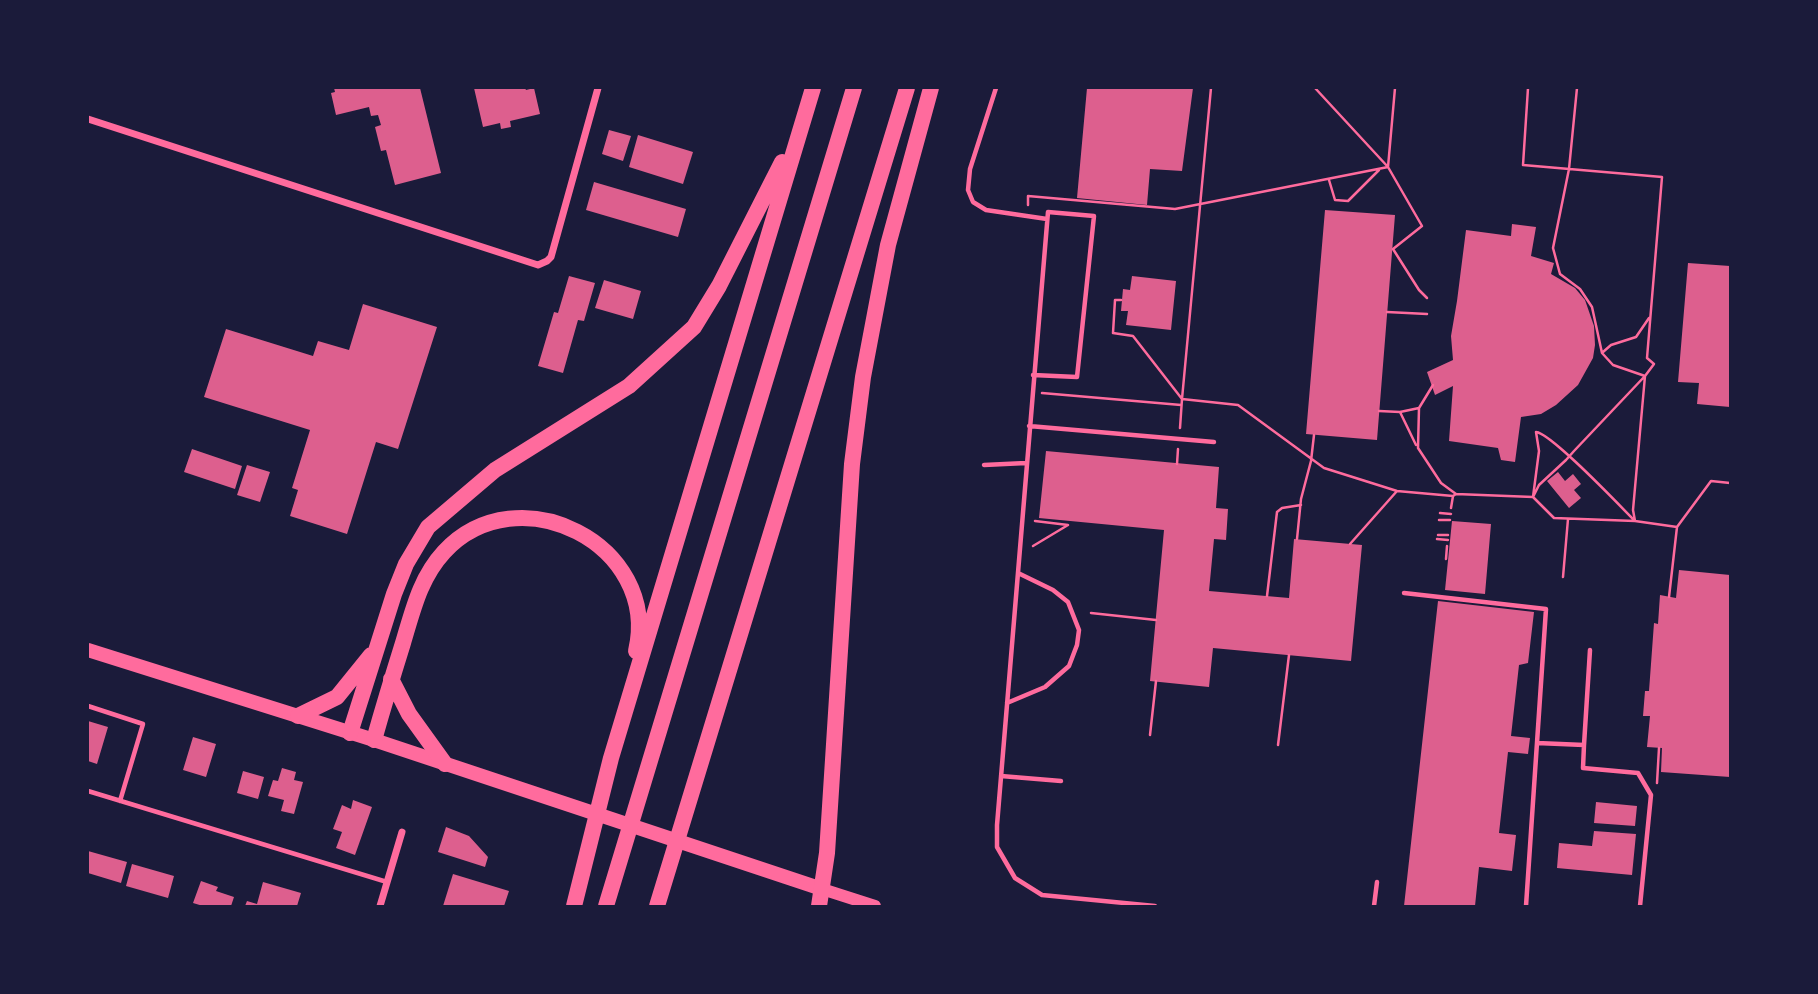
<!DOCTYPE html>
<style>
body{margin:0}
#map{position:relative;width:1818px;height:994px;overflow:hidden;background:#1b1b3a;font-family:Jost,sans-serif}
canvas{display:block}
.frame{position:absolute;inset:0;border:89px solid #1b1b3a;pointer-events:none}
</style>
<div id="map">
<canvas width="1818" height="994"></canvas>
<div class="frame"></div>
</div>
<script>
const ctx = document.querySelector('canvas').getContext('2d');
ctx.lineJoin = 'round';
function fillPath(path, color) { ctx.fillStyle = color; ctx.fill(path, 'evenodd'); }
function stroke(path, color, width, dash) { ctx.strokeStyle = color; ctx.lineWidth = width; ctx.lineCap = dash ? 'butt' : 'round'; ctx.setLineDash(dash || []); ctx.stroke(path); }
const building = new Path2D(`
 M334,88H420L441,173L395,185L386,150L381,151L375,127L381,125L378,115L371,116L369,107L336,115L331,93L335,92Z
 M474,88H525L526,90L534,88L540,114L510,121L511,127L501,129L500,123L483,127Z
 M1087,88H1193L1182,171L1150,169L1147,205L1077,198Z
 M609,130L631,136L623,161L602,154Z
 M638,135L693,152L683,184L629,167Z
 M594,182L686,209L678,237L586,210Z
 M1325,210L1395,215L1377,440L1306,434Z
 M1512,224L1536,227L1531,256L1554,263L1551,274L1575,288L1585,300L1594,326L1595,345L1593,358L1578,385L1556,405L1541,414L1521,417L1515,462L1501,460L1498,448L1449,441L1453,386L1435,395L1427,372L1453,360L1451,336L1457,301L1466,230L1511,236Z
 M1688,263L1730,266V407L1697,404L1699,383L1678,382Z
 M569,276L595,283L584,321L578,320L563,373L538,366L554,312L558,313Z
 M1132,276L1176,281L1171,330L1126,325L1128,311H1121L1123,289L1130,290Z
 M604,280L641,291L633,319L595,308Z
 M363,304L437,327L398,449L376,442L347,534L290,516L298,490L292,488L310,430L204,397L226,329L313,356L318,341L349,350Z
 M192,449L242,466L235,489L184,472Z
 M1046,451L1219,467L1216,508L1228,509L1226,540L1214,539L1209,591L1289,598L1294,539L1362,545L1351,661L1213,648L1209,687L1150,681L1164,530L1039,518Z
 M247,465L270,472L260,502L237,495Z
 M1558,472L1565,481L1573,474L1581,484L1574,490L1581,498L1569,508L1547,481Z
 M1452,521L1491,524L1485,594L1445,590Z
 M1679,570L1730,575V777L1661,772L1662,748L1647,747L1650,716H1643L1645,691H1649L1654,623L1658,624L1660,595L1676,598Z
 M1438,601L1534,612L1528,663L1519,665L1511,736L1530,738L1528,754L1508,752L1499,833L1516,835L1512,871L1479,867L1475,906H1404Z
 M88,721L108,727L97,764L88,761Z
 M193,737L216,744L206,777L183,770Z
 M282,768L296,772L294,780L303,782L294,814L281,811L284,800L268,796L273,780L278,781Z
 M243,771L264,777L258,799L237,793Z
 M353,800L372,807L355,855L336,848L342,832L333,829L342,805L351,809Z
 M1596,802L1637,806L1635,826L1594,823Z
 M446,827L469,836L488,857L485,867L438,852Z
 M1594,831L1636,834L1632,875L1557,868L1559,843L1592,846Z
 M88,851L127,862L121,883L88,873Z
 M132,864L174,876L168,898L126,886Z
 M453,874L509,891L504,906H443Z
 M201,881L218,887L216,891L234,897L231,906H203L193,903Z
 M263,882L301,893L297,906H245L247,901L257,904Z`);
const path = new Path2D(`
 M1315,88L1388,167
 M1395,88L1388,167L1422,226L1393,249L1419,290L1427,298
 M1528,88L1523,165L1662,177L1647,358L1654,364L1645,376L1574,451L1566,460L1539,485L1533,497L1539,451L1536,432C1551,433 1620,506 1635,521L1633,510L1645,376
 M1577,88L1569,169L1553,248L1560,274L1580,289L1592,307L1602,353L1613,365L1645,376
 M1329,180L1335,200L1348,201L1379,170
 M1028,205V196L1175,209L1388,167
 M1121,300H1115L1113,333L1133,336L1182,399
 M1387,312L1427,314
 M1603,352L1611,345L1636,337L1649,318
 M1433,385L1419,408L1418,448L1441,483L1456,494L1533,497L1554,518L1635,521L1677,527L1711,481L1730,483
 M1042,393L1181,405
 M1182,399L1211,88
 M1379,411L1400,412L1416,445
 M1400,412L1419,408
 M1180,428L1182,399L1238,405L1324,468L1397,491L1453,496L1456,494
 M1177,464L1178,449
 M1451,508L1453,496
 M1440,513L1451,514
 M1439,520H1450
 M1035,521L1068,525
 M1438,535H1448
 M1297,539L1301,499L1311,461L1314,435
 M1437,539L1448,540
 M1350,544L1397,491
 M1033,546L1068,525
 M1446,559L1447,546
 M1563,577L1568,519
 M1267,596L1277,512L1282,508L1301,505
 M1669,597L1677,527
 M1091,613L1156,620
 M1150,735L1156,681
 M1278,745L1289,655
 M1657,783L1659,748`);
const service = new Path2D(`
 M996,88L970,169L968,190L973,202L986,210L1047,219
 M1033,375L1077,377L1094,216L1048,212L997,825V847L1015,878L1042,895L1155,906
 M1029,426L1214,442
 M984,465L1026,463
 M1404,593L1546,609L1526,906
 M1007,703L1045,687L1069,666L1077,645L1079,630L1068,602L1053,590L1018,573
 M88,706L143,724L120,801
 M1537,743L1584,745L1590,650
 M1584,745L1583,768L1638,773L1651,795L1640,906
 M1001,776L1061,781
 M88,791L387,882
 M1374,906L1377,882`);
const minor = new Path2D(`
 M88,119L538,265L547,261L551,257L598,88
 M380,906L402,832`);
const secondary = new Path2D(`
 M822,889L875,906`);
const primary = new Path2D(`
 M88,650L374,740L822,889`);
const motorway = new Path2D(`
 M391,679L409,714L445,764
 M298,716L337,697L371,655
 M350,733L394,594L406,564L428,527L495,470L629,386L694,327L719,286L782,162
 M374,740C383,708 393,675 403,643C413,610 420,578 444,552C518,472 661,545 636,651
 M574,906L611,758L813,88
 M606,906L854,88
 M657,906L907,88
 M819,906L827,853L852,464L863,377L888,245L931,88`);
fillPath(building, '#dd5f8e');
stroke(path, '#ff6b9d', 2.5);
stroke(service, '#ff6b9d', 4.5);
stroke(minor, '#ff6b9d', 7);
stroke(secondary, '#ff6b9d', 12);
stroke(primary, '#ff6b9d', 14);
stroke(motorway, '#ff6b9d', 16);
</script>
